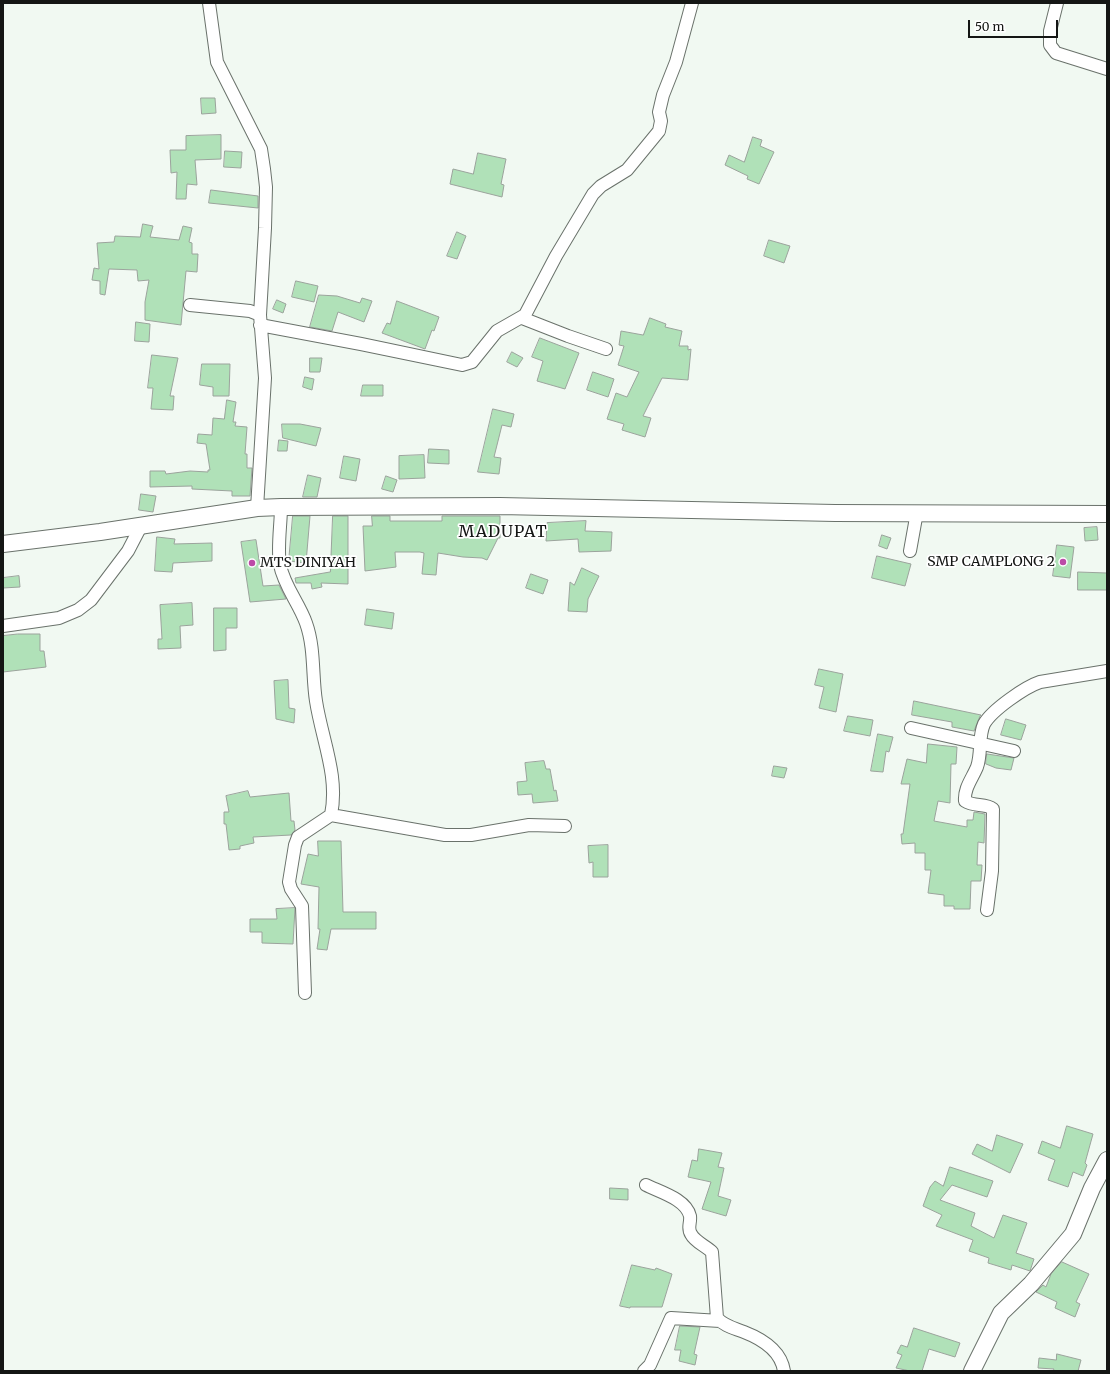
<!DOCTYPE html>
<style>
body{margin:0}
#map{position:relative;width:1110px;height:1374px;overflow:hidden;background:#f1f9f2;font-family:Merriweather,serif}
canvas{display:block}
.frame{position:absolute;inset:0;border:4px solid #141614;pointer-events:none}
.scale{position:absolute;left:968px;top:20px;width:90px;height:18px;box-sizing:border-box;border:2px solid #141614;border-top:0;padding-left:5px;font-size:12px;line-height:14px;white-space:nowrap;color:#141614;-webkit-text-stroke:3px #fff;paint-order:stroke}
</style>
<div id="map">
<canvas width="1110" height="1374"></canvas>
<div class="frame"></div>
<div class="scale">50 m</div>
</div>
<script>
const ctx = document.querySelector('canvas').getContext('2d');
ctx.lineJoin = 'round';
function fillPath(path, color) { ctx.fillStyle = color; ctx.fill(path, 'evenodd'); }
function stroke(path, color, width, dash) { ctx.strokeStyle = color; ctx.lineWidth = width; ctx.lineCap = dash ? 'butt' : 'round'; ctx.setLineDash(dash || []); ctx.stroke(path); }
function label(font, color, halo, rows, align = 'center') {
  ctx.font = font + ' Merriweather,serif'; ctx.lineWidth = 3.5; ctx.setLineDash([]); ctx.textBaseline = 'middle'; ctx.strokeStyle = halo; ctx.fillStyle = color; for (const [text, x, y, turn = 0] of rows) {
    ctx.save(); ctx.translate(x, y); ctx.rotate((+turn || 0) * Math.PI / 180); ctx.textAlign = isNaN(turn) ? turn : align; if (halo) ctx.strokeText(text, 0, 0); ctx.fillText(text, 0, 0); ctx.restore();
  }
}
const building = new Path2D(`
 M201,98H215L216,113L202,114Z
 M221,135V159L195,160L197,185L187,184L186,199H176L177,172L171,173L170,150H186V136Z
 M753,137L762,140L760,146L774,152L759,184L747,179L748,176L725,165L729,155L744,162Z
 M225,151L242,152L241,168L224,167Z
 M478,153L506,159L501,184L504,185L502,197L450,184L453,169L473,174Z
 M211,190L258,196V208L209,203Z
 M143,224L153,226L150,237L179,240L183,226L192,228L189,242L192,243V254H198L197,272L186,271L181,325L145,320V302L149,280L138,281L137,270L109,269L105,295L100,294V281L92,280L94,268L99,269L97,243L114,242L115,236L140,237Z
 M457,232L466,236L457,259L447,256Z
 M769,240L790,246L784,263L764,256Z
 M296,281L318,286L314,302L292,297Z
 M319,295L337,296L360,303L362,298L372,301L364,322L338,312L332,331L310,327Z
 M277,300L286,304L283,313L273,309Z
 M397,301L439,317L434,331L432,330L425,349L382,333L387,323L390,324Z
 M650,318L666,324L665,327L682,331L679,346H688V350L691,349L688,380L662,378L643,416L651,418L645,437L622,430L624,424L607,419L616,393L627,397L639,372L618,365L624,346L619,345L621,331L643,335Z
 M136,322L150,324L149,342L135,341Z
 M540,338L579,353L565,389L537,381L543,361L532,357Z
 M512,352L523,358L517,367L507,362Z
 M152,355L178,358L170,396H174L173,410L151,409L153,388H148Z
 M310,358H322L320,372H310Z
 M202,364H230L229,396H213V387L200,385Z
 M593,372L614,379L608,397L587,390Z
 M305,377L314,379L312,390L303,387Z
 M363,385H383V396H361Z
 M227,400L236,402L233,422H236L235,426L247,427L245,454H247V468H252L250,496H232V491L192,489V486L150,487V471H165L166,474L190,471L208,472V470H210L206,444L197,443L198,434L212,435L213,418L224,419Z
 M493,409L514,414L511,427L502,425L494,457L501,458L499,474L478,472Z
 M282,424H300L321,428L316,446L283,438Z
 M279,440L288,441L287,451H278Z
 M429,449L449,450V464L428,463Z
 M424,455L425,478L399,479V456Z
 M344,456L360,459L356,481L340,478Z
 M308,475L321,478L317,497H303Z
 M386,476L397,480L393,492L382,489Z
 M141,494L156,496L153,512L139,510Z
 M293,516H310L306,563L289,561Z
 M333,516H348V584L321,583L322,587L312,589L311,583H296L295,578L330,572Z
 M372,516H390V521H442V516H500V538H498L487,560L482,558L463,557L438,553L436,575L422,574L424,553L420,552H395L396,567L365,571L363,526H372Z
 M586,521L585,531L612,532L611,551L579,552L578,539L546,541L547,523Z
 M1097,527L1098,540L1085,541L1084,528Z
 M882,535L891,538L887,549L879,546Z
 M157,537L175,539L174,544L212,543V561L173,563L172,572L155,571Z
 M256,540L263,586L279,585L286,599L250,602L241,542Z
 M1057,545L1074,547L1070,578L1053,576Z
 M877,556L911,564L905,586L872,578Z
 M582,568L599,576L588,599L587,612L568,611L570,582L574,585Z
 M1078,572L1107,573V590H1078Z
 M531,574L548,580L543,594L526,588Z
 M19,576L20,587L3,588V578Z
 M192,603L193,625L180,626L181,648L158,649V639H162L160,605Z
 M214,608H237V628H226V650L214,651Z
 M367,609L394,613L392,629L365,625Z
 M18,634H40V651H44L46,667L3,672V636Z
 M819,669L843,674L836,712L819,708L824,687L815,685Z
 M288,680L289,708L295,709L294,723L276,719L274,681Z
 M914,701L981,715L980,716L974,731L952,727V722L912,715Z
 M848,716L873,720L870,736L844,731Z
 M1006,719L1026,725L1021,740L1001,735Z
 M878,734L893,737L889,752L886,751L883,772L871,771Z
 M928,744L957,747L956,764H951L950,803L938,801L934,821L967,827V820H973L974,812L985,814L984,843L978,842L977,865H982L981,881H971L970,909H954V906H944V895L928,893L931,870H925V853H915V843L902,844L901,834H903L910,784H901L907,759L926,763Z
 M987,754L1014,758L1011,770L996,768L986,764Z
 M544,761L546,769H550L554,791L556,790L558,801L533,803L532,794L518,795L517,782L527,781L525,763Z
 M774,766L787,768L784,778L772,776Z
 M248,791L250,797L289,793L291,821H294L295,830L291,835L253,837L254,843L240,846V849L229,850L226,824H224V812H229L226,796Z
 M318,841H341L343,912H376V929H331L327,950L317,949L320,929H318L319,887L301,884L308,854L318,856Z
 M608,845V877H593V862L589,863L588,846Z
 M295,908L293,944L262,943V932H250V919H277L276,909Z
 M1067,1126L1093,1134L1085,1163L1087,1165L1083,1176L1073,1172L1068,1187L1048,1180L1055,1160L1038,1153L1042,1141L1060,1148Z
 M997,1135L1023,1144L1010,1173L972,1154L977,1144L992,1151Z
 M699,1149L722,1153L718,1167L724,1168L718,1196L731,1200L726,1216L702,1209L711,1182L688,1177L692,1160L697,1161Z
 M950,1167L993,1181L987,1197L952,1185L940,1200L975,1213L971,1226L994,1238L1003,1215L1027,1223L1016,1253L1034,1259L1030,1271L1012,1265L1011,1270L988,1263L989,1258L969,1251L973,1240L936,1226L942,1215L923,1206L930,1187L935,1181L943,1186Z
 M610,1188L628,1189V1200L610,1199Z
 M1062,1262L1089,1274L1076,1302L1080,1304L1075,1317L1055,1308L1057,1302L1036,1292L1043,1285L1046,1287L1051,1274Z
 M632,1265L655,1270L656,1268L672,1274L662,1307H630V1308L620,1306Z
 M680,1326L700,1327L694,1354L697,1355L695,1365L679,1361L681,1350H675Z
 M914,1328L960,1343L955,1357L929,1349L922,1371H910L896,1368L902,1355L897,1353L901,1345L907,1347Z
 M1057,1354L1081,1360L1078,1371H1053L1054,1369L1038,1368L1039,1358L1056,1360Z`);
const street = new Path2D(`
 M209,3L217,62L261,149L264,169L266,187L265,228L260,315
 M1057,3L1050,31V45L1056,53L1107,69
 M190,305L250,311L260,315L265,378L257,508
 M522,318L568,336L606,349
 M260,325L361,344L462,365L472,362L497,331L525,315L556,256L593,194L601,186L627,170L659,131L661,121L659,112L663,95L676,62L692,3
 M281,507C281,524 277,548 280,565C284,586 299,603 306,623C315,648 312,676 316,701C322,740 339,776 331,815L298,837L295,845L289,882L291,889L302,906L305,993
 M910,551L917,512
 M3,626L59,618L78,610L91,600L128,551L141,526
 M911,728L1014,751
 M331,815L445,835H471L529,825L565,826
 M987,910L992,871L993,809C985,803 974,807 965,801C964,788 972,779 977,767C982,753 978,737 984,724C992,710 1025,687 1040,682L1107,671
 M646,1185C660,1192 686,1199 690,1216C691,1223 687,1228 691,1234C695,1242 706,1246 712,1252L717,1318C724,1326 734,1328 744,1332C762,1339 781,1351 784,1371
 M644,1371L650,1365L671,1318L720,1321`);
const secondary = new Path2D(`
 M3,544L100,532L257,508L281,507L500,506L835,513L1107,514
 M972,1371L1001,1313L1031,1284L1073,1234L1092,1188L1107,1160`);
const markers = [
 [1063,562,4,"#bc4ba7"],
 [252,563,4,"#bc4ba7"]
];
const poiNames = [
 ["SMP CAMPLONG 2",1055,562],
 ["MTS DINIYAH",260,563,"left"]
];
const quarterNames = [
 ["MADUPAT",503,532]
];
fillPath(building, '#b0e1b8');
stroke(building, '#9ba39c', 1);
stroke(street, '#6a726b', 14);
stroke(secondary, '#6a726b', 18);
stroke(street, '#fff', 12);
stroke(secondary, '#fff', 16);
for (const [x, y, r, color] of markers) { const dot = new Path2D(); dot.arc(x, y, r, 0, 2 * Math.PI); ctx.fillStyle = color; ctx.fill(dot); stroke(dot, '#fff', 1.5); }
label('14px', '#141614', '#fff', poiNames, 'right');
ctx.letterSpacing = '1px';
label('16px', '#141614', '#fff', quarterNames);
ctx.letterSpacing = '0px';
</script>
